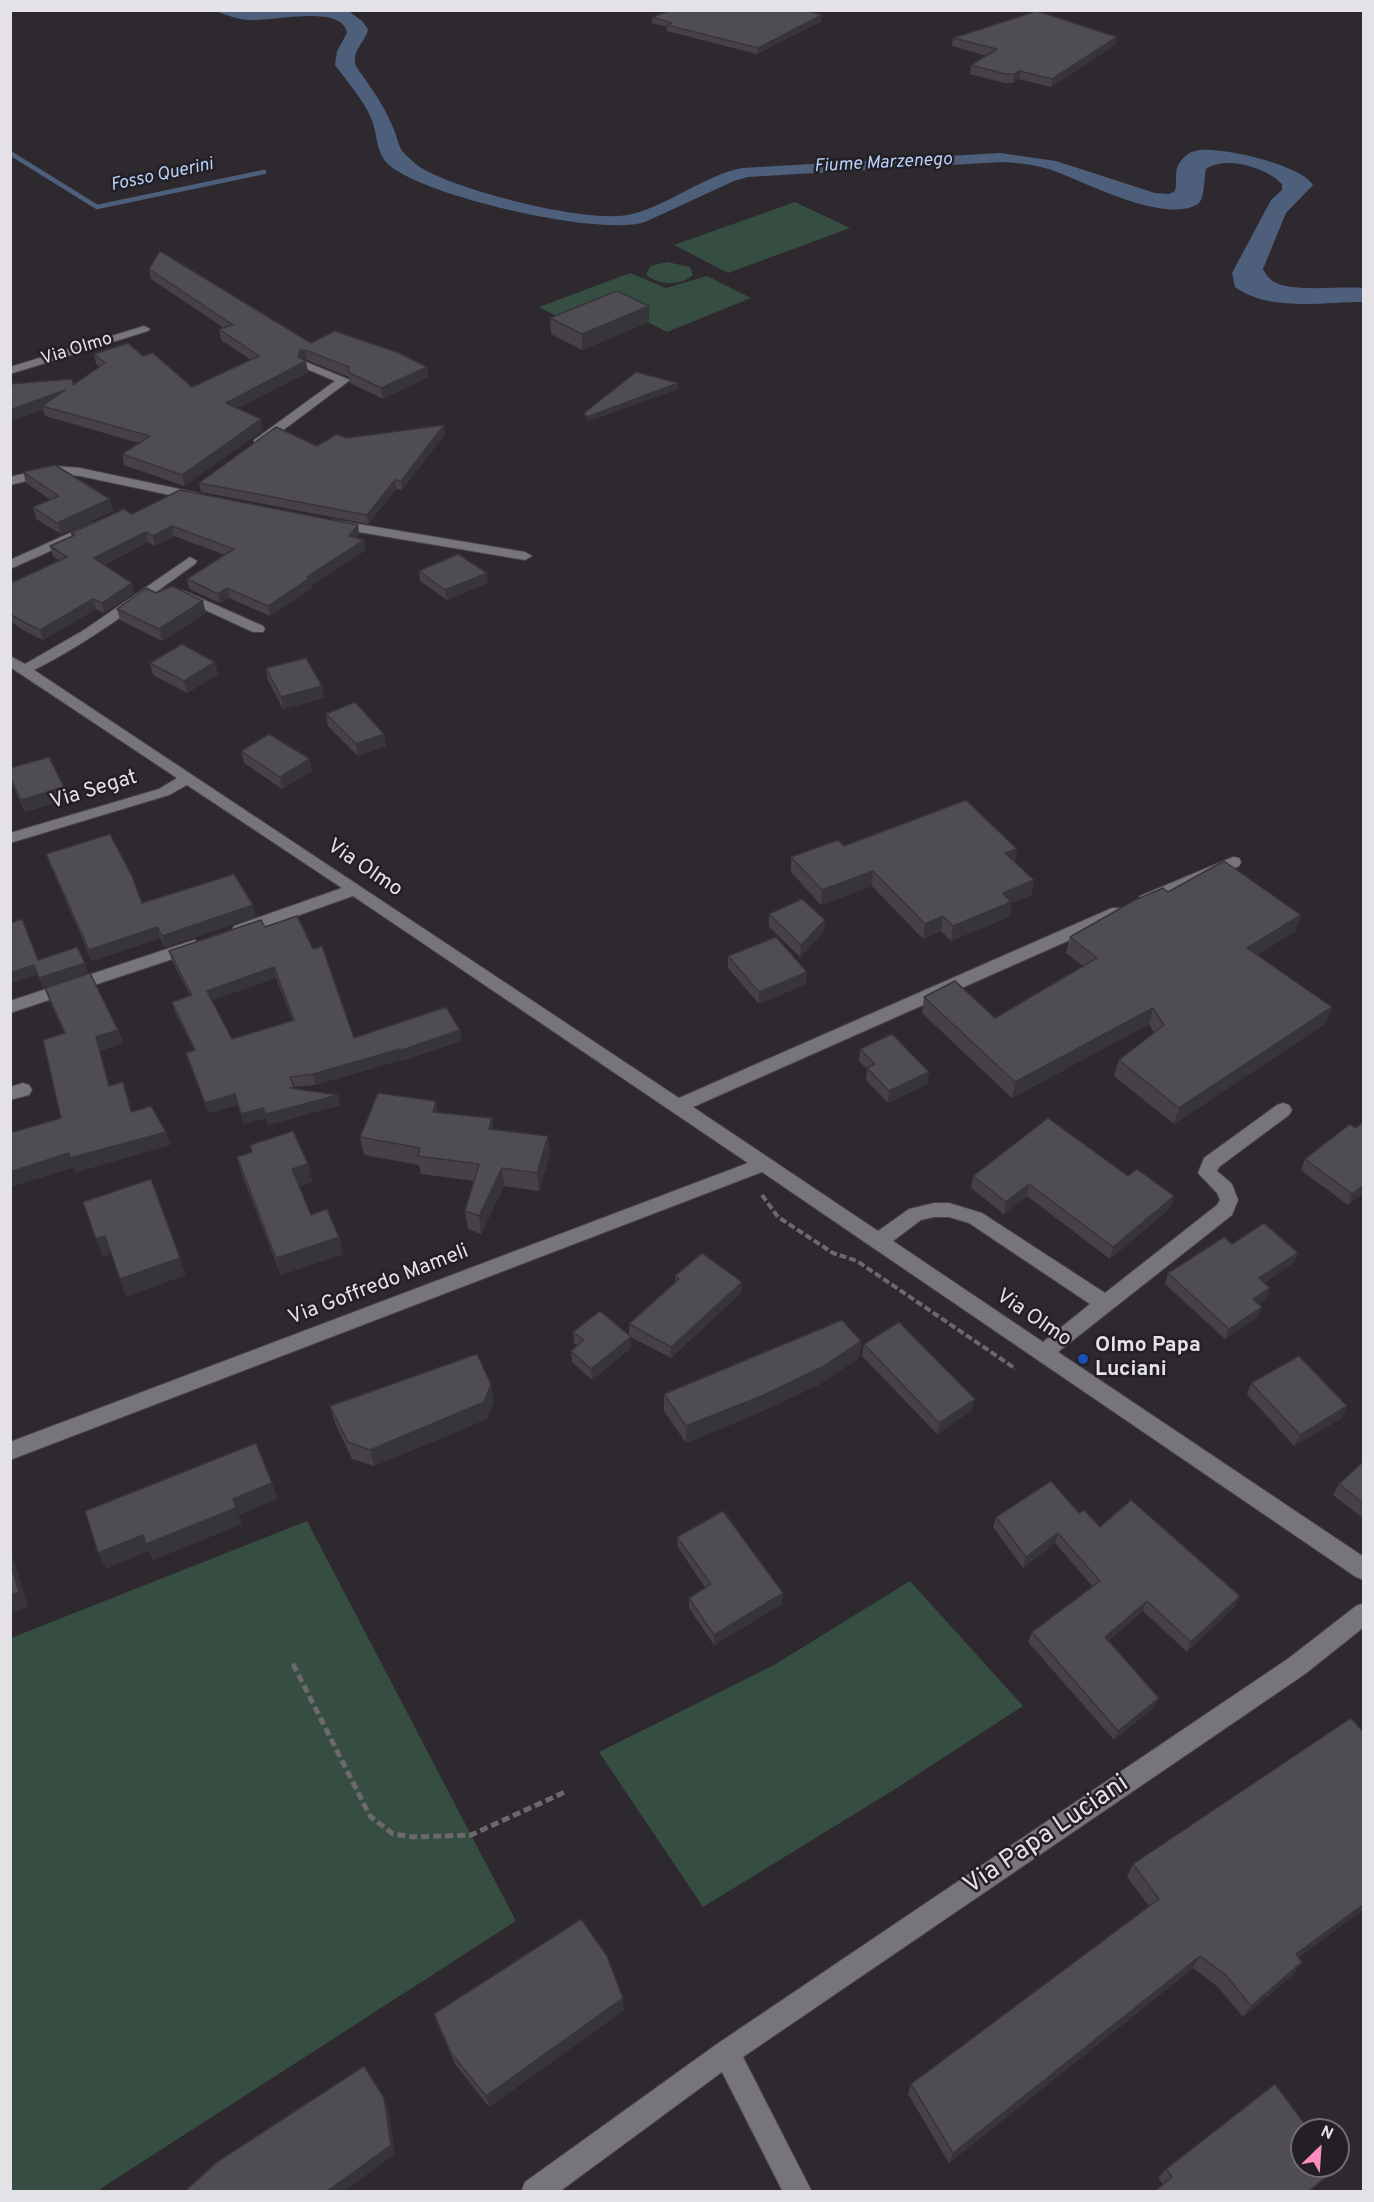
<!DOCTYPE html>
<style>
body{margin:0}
#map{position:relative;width:1374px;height:2202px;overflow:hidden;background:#2d292f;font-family:Overpass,sans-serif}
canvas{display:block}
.frame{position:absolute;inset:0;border:12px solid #e4e2e6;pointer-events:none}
.north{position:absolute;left:1290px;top:2118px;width:60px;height:60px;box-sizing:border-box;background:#231f25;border:2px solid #706d72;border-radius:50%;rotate:25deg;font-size:16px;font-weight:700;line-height:24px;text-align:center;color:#e4e2e6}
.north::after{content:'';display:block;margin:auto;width:21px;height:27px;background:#fd8ebf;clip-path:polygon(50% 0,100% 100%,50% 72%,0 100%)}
</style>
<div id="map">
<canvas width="1374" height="2202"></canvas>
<div class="frame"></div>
<div class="north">N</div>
</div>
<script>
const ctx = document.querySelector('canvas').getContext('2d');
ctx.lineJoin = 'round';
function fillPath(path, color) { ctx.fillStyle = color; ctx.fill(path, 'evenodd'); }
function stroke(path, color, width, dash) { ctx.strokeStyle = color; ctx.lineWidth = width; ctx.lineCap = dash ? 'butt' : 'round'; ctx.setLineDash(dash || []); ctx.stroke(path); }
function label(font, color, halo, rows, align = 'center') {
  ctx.font = font + ' Overpass,sans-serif'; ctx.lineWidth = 5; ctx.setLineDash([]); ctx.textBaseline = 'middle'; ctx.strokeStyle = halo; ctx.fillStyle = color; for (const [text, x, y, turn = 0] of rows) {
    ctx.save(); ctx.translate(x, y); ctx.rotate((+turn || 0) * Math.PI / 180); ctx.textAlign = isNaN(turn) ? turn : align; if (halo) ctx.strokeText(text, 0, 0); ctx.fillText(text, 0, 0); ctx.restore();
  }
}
const green = new Path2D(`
 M795,202L850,228L728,273L674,245Z
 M667,262L690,267L693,275C681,286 657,286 646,274L651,266Z
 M630,273L666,288L707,276L751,298L667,332L618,307L574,325L539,307Z
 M307,1521L516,1921L97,2191H11V1638Z
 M910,1581L1023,1706L892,1791L703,1907L599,1752L774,1665Z`);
const water = new Path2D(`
 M347,10L362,21L368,29C365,44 351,50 356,66C372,90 384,104 395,132C397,138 399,148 404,153C411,160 419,168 429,172C467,192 591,225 632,214C671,204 703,176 742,168L1000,153L1056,161L1155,193L1169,194L1175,191C1178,182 1173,169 1181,161C1186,154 1192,151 1200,150C1223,147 1302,165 1313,185L1286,213L1263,269C1266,275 1270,280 1276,283C1296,292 1340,286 1363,288V302C1323,302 1269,312 1235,287L1232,273L1271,200L1282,190V184C1267,168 1226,155 1206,169C1204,177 1205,199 1198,204C1165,224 1089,184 1057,172C1040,165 1020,163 1002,162L748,177L734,181L645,222C599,237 424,196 389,165C375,152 378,134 371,118C365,102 346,80 335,65L337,51L347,33C343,3 269,22 248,20C237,19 226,15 216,11Z`);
const stream = new Path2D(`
 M10,153L97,207L264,172`);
const pathFar1 = new Path2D(`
 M762,1195L778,1217L833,1253L857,1261L1016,1369`);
const path = new Path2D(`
 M293,1664L370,1816L393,1834L413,1837L471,1835L565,1792`);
const minor = new Path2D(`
 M144,326L150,329L148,331L10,374V367Z
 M306,362L350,380L262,446H254V440L335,381L302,367V363Z
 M55,466L80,468L198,493L204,497L198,501L80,476L55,474L10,485V477Z
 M334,520L525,552L532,556L525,560L329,527L328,524L329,521Z
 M92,523L98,527L97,530L10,569V560Z
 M190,557L197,561L195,564C143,601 92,641 34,670L679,1098L1112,908H1124L1126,912L1124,916L693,1107L878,1231L909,1209L934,1203H949L982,1213L1105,1293L1217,1205L1220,1200L1217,1193L1198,1173L1204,1158L1277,1105L1283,1103L1289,1105L1292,1110L1289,1115L1219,1167L1217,1171L1232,1184L1238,1200L1232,1215L1058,1352L1364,1557V1580L1356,1577L762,1172L10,1460V1442L748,1163L353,896L246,934H234L232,930L234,926L342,888L187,785L169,795L10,843V833L159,789L177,778L10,667V656L25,664L84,630ZM934,1217H949L969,1223L1090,1304L1043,1342L893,1241L921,1220Z
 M182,590L263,626L265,629L263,632H253L177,597L175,594L177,591Z
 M1233,857L1239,858L1241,862L1239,866L1152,904H1140L1138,900L1140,896Z
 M194,940L200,942L202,946L200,950L10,1013V1001Z
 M23,1083L29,1085L32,1090L29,1095L10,1100V1087Z
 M1364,1603V1627L1305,1674L743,2057L812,2192H783L722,2072L559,2192H521L525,2182L717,2044L1289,1658L1356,1606Z`);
const wall = new Path2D(`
 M822,15V21L757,54L667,31V27L652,23V17Z
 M1117,37L1115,45L1051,87L1019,79L1013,83H1004L970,74L971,65L987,56L952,46L953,38Z
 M149,269L311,343L427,367L428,377L383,399L350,383L349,377L307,360H304L308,372L238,408L263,430L184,486L124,465L122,454L139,443L45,416L43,410L10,421V384L73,385L100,367L96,364L94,354L143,356L192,387L251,360L221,340L219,329L224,328L151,279Z
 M649,306V322L582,350L551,334L550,318Z
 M444,425L445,434L402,490L396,489L368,524L201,492L199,483L317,446L346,438Z
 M23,472L113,511L61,534L36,519L33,507L51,500L26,483Z
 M132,514L358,525L359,535L357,538L366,550L312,585V588L270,616L229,598L220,603L189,589L187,579L225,555L174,536L155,546L148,542L104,565L132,583L134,593L104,613L96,609L43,640L23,630L10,621V580L13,582L60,561L53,556L50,546L72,537L71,533Z
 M419,571L488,583L447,600L420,581Z
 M156,593L206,613L162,641L120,620L117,609Z
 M150,663L218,674L187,693L153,675Z
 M266,668L322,686L324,698L283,709L268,680Z
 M326,714L384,734L386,746L358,756L328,726Z
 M241,751L312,771L282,789L244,763Z
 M10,768L64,787L68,799L25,812L10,780Z
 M844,846L1015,863L1034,880L1031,895L1011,903L1009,917L951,941L941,931L923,939L872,886L821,905L791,872V857Z
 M46,854L142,903L253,905L255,917L165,947L160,938L92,961L50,865Z
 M1168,892L1296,931L1257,955L1332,1007L1326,1023L1174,1124L1114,1076L1119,1060L1154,1033L1149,1024L1012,1098L922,1013L924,997L995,1018L1083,966L1066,953L1070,937Z
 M769,914L824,932L800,957L769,927Z
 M265,927L354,1038L460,1030L461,1041L401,1061V1060L315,1085L294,1087V1089L340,1105L268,1125L266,1118L244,1124L238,1105L208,1113L186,1053L194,1050L175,1012L172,1002L190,995L172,961L169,951ZM276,978L293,1021L232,1039L212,1000Z
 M728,956L806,984L759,1004L728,968Z
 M45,988L118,1030L123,1043L100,1051L110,1086L123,1082L132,1112L166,1132L170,1145L76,1172L74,1167L10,1187V1133L61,1118L64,1033L50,1002Z
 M860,1049L929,1072L927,1084L888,1103L866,1080L867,1069L859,1061Z
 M438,1113L494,1129L548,1136L550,1154L539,1191L504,1186L481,1234L468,1229L465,1211L474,1181L421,1174L419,1165L364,1155L360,1137Z
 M1355,1128L1364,1192L1348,1205L1301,1170L1305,1159Z
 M237,1157L308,1164L312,1182L299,1186L311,1215L343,1254L281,1275L242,1175Z
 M973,1176H1128L1174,1196L1170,1208L1110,1259L1027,1196L1004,1214L971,1188Z
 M1232,1244L1298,1253L1293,1263L1264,1283L1266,1299L1259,1304L1258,1317L1225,1339L1165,1284L1168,1273Z
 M675,1276L742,1282L741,1293L671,1358L629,1336V1324L675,1282Z
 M573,1332L631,1337V1348L592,1380L572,1362L571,1351L577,1346L574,1343Z
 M861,1341L859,1358L820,1384L763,1411L686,1443L664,1411V1394Z
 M864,1344L972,1410L937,1434L862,1356Z
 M1251,1383L1342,1418L1294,1446L1247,1394Z
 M494,1401L487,1419L374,1466L352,1459L335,1423L330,1406Z
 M1364,1461V1519L1333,1495L1339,1484Z
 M1079,1513L1100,1527L1240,1596L1235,1606L1187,1652L1143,1611L1108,1641L1154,1707L1114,1740L1028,1642L1032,1632L1093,1587L1055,1543L1023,1568L993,1527L996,1517Z
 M677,1537L783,1593L782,1604L714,1645L689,1608V1598L705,1588L678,1547Z
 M1364,1733V1909L1299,1957L1294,1974L1243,2017L1218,1987L1193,1968L949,2163L908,2094L911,2084L1149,1906L1127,1877L1133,1864Z
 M624,2010L489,2107L455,2064L438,2026L434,2014Z
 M1166,2169L1327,2177L1163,2184L1158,2178Z`);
const shadedWall = new Path2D(`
 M822,15V21L757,54L758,48Z
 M1117,37L1115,45L1051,87L1052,79Z
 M1020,71L1019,79L1013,83L1014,74Z
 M649,306V322L582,350V334Z
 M300,350H305L307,360L301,361H306L308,372L228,413L226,403L298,357Z
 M427,367L428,377L383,399L381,388Z
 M678,383V389L587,422V417Z
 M65,390L42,406L43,410L10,421V410Z
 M261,419L263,430L184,486L182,475Z
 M444,425L445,434L402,490L401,481Z
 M395,480L396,489L368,524L367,515Z
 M110,499L113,511L61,534L57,523Z
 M358,525L359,535L351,546L349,536Z
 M172,526L174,536L155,546L153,536Z
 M146,532L148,542L97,568L94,558Z
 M364,540L366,550L312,585V588L270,616L268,606L307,577Z
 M487,573L488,583L447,600L445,590Z
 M132,583L134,593L104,613L102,603Z
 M227,588L229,598L220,603L218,594Z
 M93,599L96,609L43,640L40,630Z
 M203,601L206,613L162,641L159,629Z
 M215,662L218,674L187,693L184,681Z
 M322,686L324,698L283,709L281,697Z
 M384,734L386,746L358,756L356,744Z
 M310,759L312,771L282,789L280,777Z
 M64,787L68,799L25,812L21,800Z
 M1017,849L1015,863L1005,853Z
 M873,871L872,886L821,905L822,890Z
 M1034,880L1031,895L1011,903L1009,917L951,941L953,926L1003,893Z
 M253,905L255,917L165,947L162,936Z
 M1301,915L1296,931L1242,964L1247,948Z
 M943,916L941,931L923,939L925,924Z
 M825,920L824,932L800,957L801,945Z
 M157,927L160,938L92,961L89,950Z
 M85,963L88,973L43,988L39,978Z
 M34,965L37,975L10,984V973Z
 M274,967L276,978L210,1001L207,991Z
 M807,972L806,984L759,1004V992Z
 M1332,1007L1326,1023L1174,1124L1179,1108Z
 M1153,1008L1149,1024L1012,1098L1015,1082Z
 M118,1030L123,1043L100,1051L113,1100L109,1086L96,1037Z
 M460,1030L461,1041L401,1061V1060L315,1085L313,1074Z
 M929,1072L927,1084L888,1103L889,1091Z
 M235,1094L238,1105L208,1113L205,1103Z
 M338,1095L340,1105L268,1125L266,1114Z
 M436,1101L439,1118L433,1112Z
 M263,1108L266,1118L244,1124L241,1114Z
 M492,1118L494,1135L489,1129Z
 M166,1132L170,1145L76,1172L74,1167L10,1187V1172L69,1153Z
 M548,1136L550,1154L539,1191L537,1173Z
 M308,1164L312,1182L296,1187L292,1169Z
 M502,1168L504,1186L481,1234L479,1216Z
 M1029,1184L1027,1196L1004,1214L1006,1202Z
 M1364,1185V1192L1348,1205L1352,1194Z
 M1174,1196L1170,1208L1110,1259L1113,1247Z
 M105,1236L112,1254L103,1257L96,1239Z
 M339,1237L343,1254L281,1275L276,1258Z
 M1298,1253L1293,1263L1255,1289L1259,1278Z
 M180,1258L186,1275L126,1297L120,1279Z
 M742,1282L741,1293L671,1358V1347Z
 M1270,1288L1266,1299L1249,1310L1253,1299Z
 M1262,1307L1258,1317L1225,1339L1229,1329Z
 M631,1337V1348L592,1380L591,1369Z
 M861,1341L859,1358L820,1384L763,1411L686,1443V1426Z
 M491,1384L494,1401L487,1419L374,1466L370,1450Z
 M975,1399L972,1410L937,1434L939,1423Z
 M1347,1406L1342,1418L1294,1446L1300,1435Z
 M272,1483L278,1499L239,1515L233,1499Z
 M236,1508L242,1524L153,1560L149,1551L106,1569L98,1553L143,1535Z
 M1058,1533L1055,1543L1023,1568L1026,1557Z
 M10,1547L28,1607L10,1614Z
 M783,1593L782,1604L714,1645V1635Z
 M1240,1596L1235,1606L1187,1652L1191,1642Z
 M1147,1601L1143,1611L1101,1647L1105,1637Z
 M1159,1698L1154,1707L1114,1740L1118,1731Z
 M1364,1904V1909L1288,1965L1296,1954Z
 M1200,1956L1193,1968L949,2163L953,2153Z
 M1302,1962L1294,1974L1243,2017L1251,2006Z
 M623,1998L624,2010L489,2107L486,2096Z
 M384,2098L388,2108L395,2154L343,2192H326Z`);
const building = new Path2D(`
 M672,10H805L822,15L758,48L667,25L672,23L652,17Z
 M1037,11L1117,37L1052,79L1020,71L1014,74H1005L971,65L997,49L953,38Z
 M160,251L311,343L335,331L399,353L427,367L381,388L348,372L349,367L305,350H300L298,357L306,361L226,403L261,419L182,475L122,454L150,436L42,406L65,390L10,410V384L72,379L73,385L105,363L94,354L128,343L143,356L153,353L192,387L259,356L219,329L233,325L149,269Z
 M617,291L649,306L582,334L550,318Z
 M636,372L678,383L587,417L584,413Z
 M444,425L401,481L395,480L367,515L199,483L276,427L317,446L337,434L346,438Z
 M55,465L110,499L57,523L33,507L59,496L23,472Z
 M180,490L358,525L349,536L364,540L307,577L310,578L268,606L227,588L218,594L187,579L234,549L172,526L153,536L146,532L94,558L132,583L102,603L93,599L40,630L20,620L10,614V580L13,582L67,557L50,546L75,535L71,533L124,509L132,514Z
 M458,554L487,573L445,590L419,571Z
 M172,586L203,601L159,629L117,609L146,588L156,593Z
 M182,644L215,662L184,681L150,663Z
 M306,658L322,686L281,697L266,668Z
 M355,702L384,734L356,744L326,714Z
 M269,734L310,759L280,777L241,751Z
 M49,757L64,787L21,800L10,777V768Z
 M966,800L1017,849L1005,853L1034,880L1003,893L1011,902L953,926L943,916L925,924L873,871L822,890L791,857L838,840L844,846Z
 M110,834L132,876L142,903L234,874L253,905L162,936L157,927L89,950L46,854Z
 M1224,861L1301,915L1247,948L1332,1007L1179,1108L1119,1060L1164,1025L1153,1008L1015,1082L924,997L955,981L995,1018L1097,958L1070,937L1135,900L1163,888L1168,892Z
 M802,899L825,920L801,945L769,914Z
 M297,916L313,949L322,946L354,1038L446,1007L460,1030L399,1051L400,1049L313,1074L290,1077L294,1087L290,1088L338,1095L266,1114L263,1108L241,1114L235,1094L205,1103L186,1053L195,1050L172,1002L192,995L169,951L261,920L265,927ZM274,967L294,1020L232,1039L207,991Z
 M22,919L38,960L77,947L85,963L39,978L34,965L10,973V923Z
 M776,937L807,972L759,992L728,956Z
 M90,973L118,1030L96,1037L109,1086L123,1082L131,1112L151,1106L166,1132L70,1158L69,1153L10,1172V1133L61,1118L43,1040L65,1033L45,988Z
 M892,1034L929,1072L889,1091L867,1068L875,1064L860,1049Z
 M378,1093L436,1101L433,1112L492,1118L489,1129L548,1136L537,1173L502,1168L479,1216L465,1211L479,1164L418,1156L420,1148L360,1137Z
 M1048,1118L1128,1176L1137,1169L1174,1196L1113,1247L1029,1184L1006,1202L973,1176Z
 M1364,1122V1185L1352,1194L1305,1159L1350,1124L1355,1128Z
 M293,1131L308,1164L292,1169L311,1215L327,1209L339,1237L276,1258L237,1157L252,1152L250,1145Z
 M151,1179L180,1258L120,1279L105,1236L96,1239L83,1202Z
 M1264,1223L1298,1253L1259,1278L1270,1288L1253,1299L1262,1307L1229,1329L1168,1273L1224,1237L1232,1244Z
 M702,1253L742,1282L671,1347L629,1324L679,1279L675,1276Z
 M600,1311L631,1337L591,1369L571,1351L584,1340L573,1332Z
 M842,1320L861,1341L822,1367L764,1395L686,1426L664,1394Z
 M899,1322L975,1399L939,1423L864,1344Z
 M477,1354L491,1384L484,1402L370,1450L348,1442L330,1406Z
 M1299,1356L1347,1406L1300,1435L1251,1383Z
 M256,1443L272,1483L233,1499L236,1508L146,1544L143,1535L98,1553L85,1511Z
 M1364,1461V1504L1339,1484Z
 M1051,1481L1079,1513L1084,1510L1100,1527L1131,1500L1240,1596L1191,1642L1147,1601L1105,1637L1159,1698L1118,1731L1032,1632L1100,1581L1058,1533L1026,1557L996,1517Z
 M723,1511L783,1593L714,1635L689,1598L711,1584L677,1537Z
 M10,1562L19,1592L10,1595Z
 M1351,1718L1364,1733V1904L1296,1954L1302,1962L1251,2006L1226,1975L1200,1956L953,2153L911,2084L1159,1899L1133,1864Z
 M581,1919L607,1956L623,1998L486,2096L451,2053L434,2014Z
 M364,2066L384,2098L391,2145L326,2192H184L217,2162Z
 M1275,2084L1309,2130H1302V2166H1336L1337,2168L1308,2192H1154L1172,2177L1166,2169Z`);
const markers = [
 [1083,1359,6,"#1a4fb4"]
];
const farWaternames = [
 ["Fiume Marzenego",883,164,-3],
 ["Fosso Querini",162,176,-12]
];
const farStreetnames = [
 ["Via Olmo",77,350,-17]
];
const streetNames = [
 ["Via Segat",94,791,-17],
 ["Via Olmo",364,869,34],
 ["Via Goffredo Mameli",379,1286,-21],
 ["Via Olmo",1033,1319,34]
];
const poiNames = [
 ["Olmo Papa",1095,1347],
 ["Luciani",1095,1371]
];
const nearStreetnames = [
 ["Via Papa Luciani",1047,1836,-34]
];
fillPath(green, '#364d41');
fillPath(water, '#4d5f7b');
stroke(stream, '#4d5f7b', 4.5);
stroke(minor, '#474449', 2);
stroke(pathFar1, '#6c696e', 4, [7, 3]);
stroke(path, '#6c696e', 5, [8, 4]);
fillPath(minor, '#78747b');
fillPath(wall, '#454147');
fillPath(shadedWall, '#38353a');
fillPath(building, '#504c53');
stroke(building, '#38353a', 1.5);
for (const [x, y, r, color] of markers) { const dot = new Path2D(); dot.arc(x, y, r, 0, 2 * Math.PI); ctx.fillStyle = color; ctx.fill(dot); stroke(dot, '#231f25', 2); }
label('italic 18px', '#b5d0f9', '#231f25', farWaternames);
label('18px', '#e4e2e6', '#231f25', farStreetnames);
label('21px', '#e4e2e6', '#231f25', streetNames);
label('bold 21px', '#e4e2e6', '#231f25', poiNames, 'left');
label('26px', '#e4e2e6', '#231f25', nearStreetnames);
</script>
